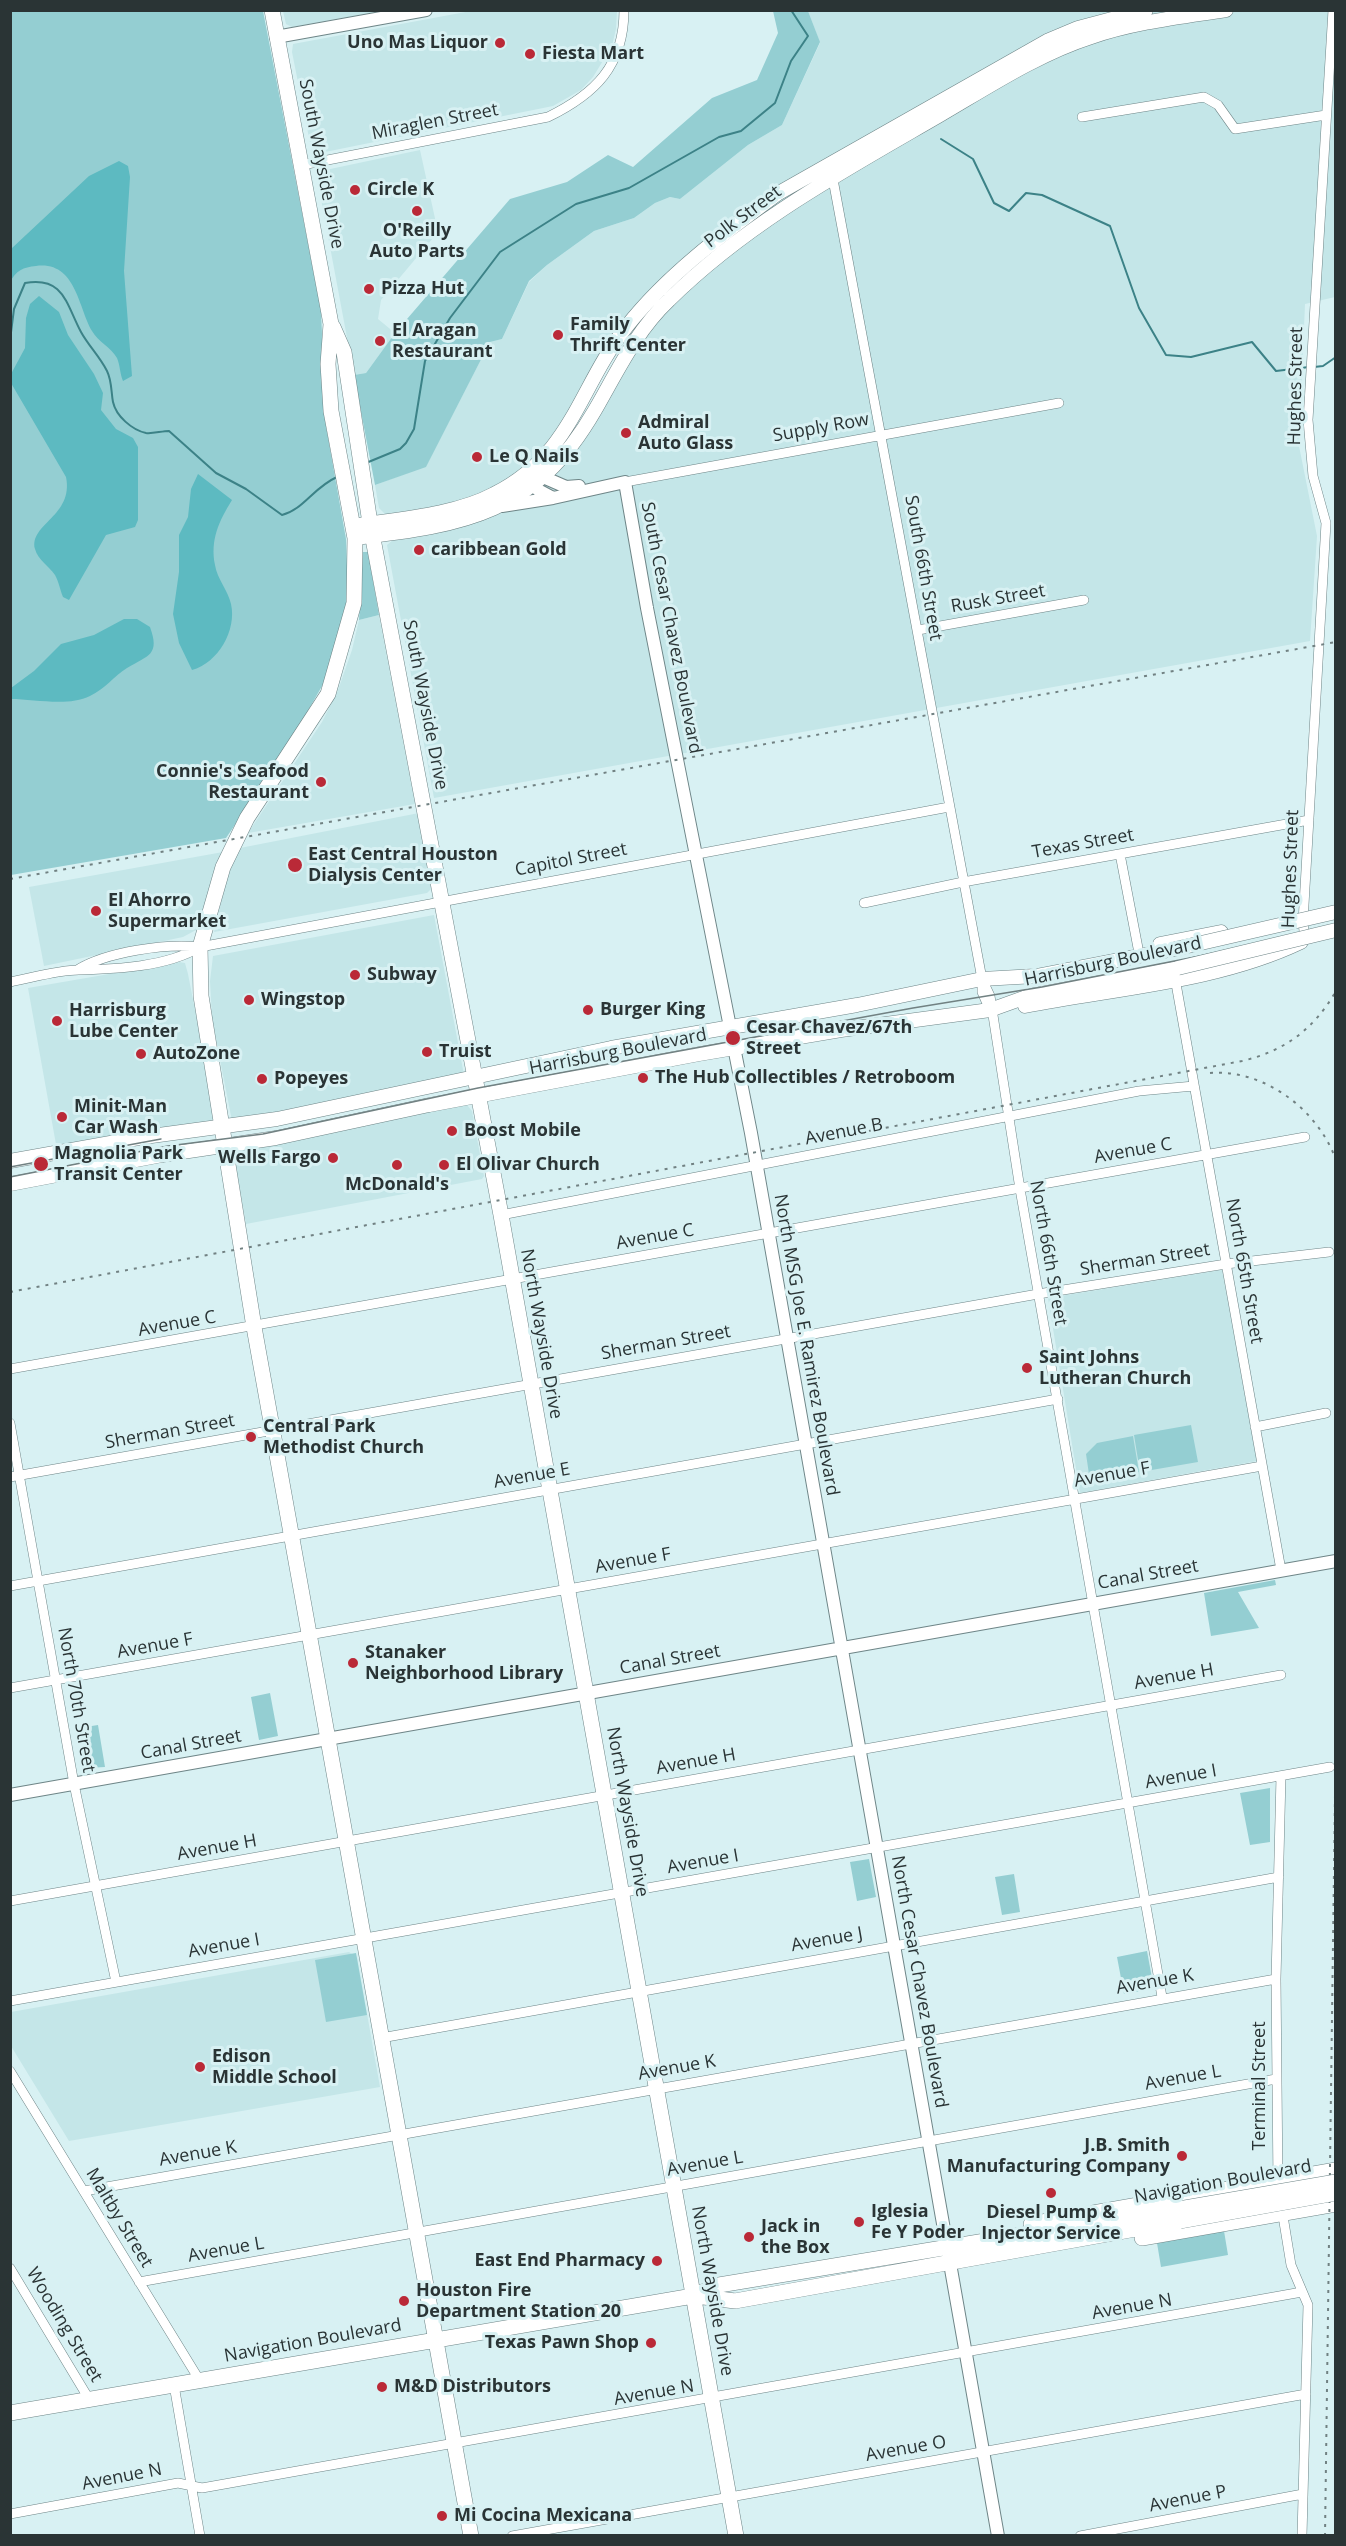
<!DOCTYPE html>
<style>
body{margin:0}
#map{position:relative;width:1346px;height:2546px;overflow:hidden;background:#d8f1f3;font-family:"Open Sans",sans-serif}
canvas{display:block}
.frame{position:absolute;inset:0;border:12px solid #2a3435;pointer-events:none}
</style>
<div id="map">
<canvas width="1346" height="2546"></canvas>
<div class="frame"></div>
</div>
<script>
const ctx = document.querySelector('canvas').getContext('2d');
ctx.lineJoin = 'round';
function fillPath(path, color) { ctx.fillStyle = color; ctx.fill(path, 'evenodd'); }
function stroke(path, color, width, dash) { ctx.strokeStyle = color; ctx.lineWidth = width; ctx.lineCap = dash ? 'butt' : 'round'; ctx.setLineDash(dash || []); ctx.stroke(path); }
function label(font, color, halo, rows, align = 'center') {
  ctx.font = font + ' "Open Sans",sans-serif'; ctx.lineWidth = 6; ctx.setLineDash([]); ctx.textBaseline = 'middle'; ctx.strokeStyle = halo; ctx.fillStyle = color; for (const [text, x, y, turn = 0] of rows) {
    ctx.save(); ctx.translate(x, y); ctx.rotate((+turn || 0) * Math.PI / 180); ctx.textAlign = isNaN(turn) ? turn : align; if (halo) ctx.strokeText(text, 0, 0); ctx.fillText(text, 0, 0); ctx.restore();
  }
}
const built = new Path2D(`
 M283,11V10L381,11L292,27L286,24Z
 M471,11H617L616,29L612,46L593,77L581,90L553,106L315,154L312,153L292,52L293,44Z
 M808,11H1335V297L1305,304L1299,446L1317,536L1310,641L434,798L387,545L394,539L472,523L500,513L540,487L576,451L653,323L633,312L562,429L521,472L488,491L462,501L391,515H386L379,508L375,485L426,466L490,342L502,339L529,282L547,265L594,231L634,218L655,203L670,197L680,199L748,145L782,125L820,43Z
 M420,150L438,232L381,300L378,319L395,333L366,373L354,375L316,172Z
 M379,615L415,804L248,833L322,722L338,690L352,650L359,620Z
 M419,813L432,888L427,893L214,932L227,877L240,848Z
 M223,852L212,877L202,920L196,930L183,937L44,966L29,887Z
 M434,915L464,1075L232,1121L212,1019L210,981L213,956Z
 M179,962L185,963L188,974L214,1107L213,1119L211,1122L57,1150L28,988Z
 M467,1105L472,1111L484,1176L482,1179L246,1224L234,1157L235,1148Z
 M1222,1270L1257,1461L1080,1493L1048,1298Z
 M349,1952L357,1957L380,2087L69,2141L11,2046V2012Z`);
const green = new Path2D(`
 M11,11H263L321,311L326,426L346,539L348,593L340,642L326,679L285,751L226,838L11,875Z
 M773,11H808L820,42L782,125L748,145L680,199L670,197L655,203L634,218L594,231L547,265L529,281L502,339L490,342L426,467L375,485L354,375L366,373L395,333L510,199L567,182L608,155L633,167L712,98L757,80L778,33Z
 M363,552H368L379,615L359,620Z
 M1191,1425L1198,1462L1140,1472L1134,1435Z
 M1133,1436L1139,1472L1090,1481L1086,1454L1097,1443Z
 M1275,1580L1276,1585L1238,1592L1259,1628L1211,1636L1204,1593Z
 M270,1693L278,1736L259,1740L251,1697Z
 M98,1725L105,1767L86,1768L79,1728Z
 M1270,1788V1842L1250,1845L1240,1793Z
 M869,1859L876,1897L857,1901L850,1862Z
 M1014,1874L1020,1912L1002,1915L995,1877Z
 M1147,1951L1154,1989L1124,1994L1117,1957Z
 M356,1953L367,2015L326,2022L315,1960Z
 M1224,2231L1228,2255L1161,2267L1157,2243Z`);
const forest = new Path2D(`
 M119,161L128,166L130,177L124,271L132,376L123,381C120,374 120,365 117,358C111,347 98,342 92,331C78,307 76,261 36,266C23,267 16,271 10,282L11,249L89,176Z
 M39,296L59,312L68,335L94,374L103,393L101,410L116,429L133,438L138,447V520L135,527L106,535L69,600L63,597C60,590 59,582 55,575C49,566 38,560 35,549C29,524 74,516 66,477L11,383V374L25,348L26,318L30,304Z
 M198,474L232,500C219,521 210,540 215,565C217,579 228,590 231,604C237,630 218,663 192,670L179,643L173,614L179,572V535L188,517L191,489Z
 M124,619H137L150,627C160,655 149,655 127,668C114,676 105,689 90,696C68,707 34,699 11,699V688L34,671L61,644L94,635Z`);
const stream = new Path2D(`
 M941,139L973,159L994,203L1009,211L1026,193L1042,195L1110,226L1139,308L1166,355L1191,357L1252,342L1276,371L1309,367
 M10,340L14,309L25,283C64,276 66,304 81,332C88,345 100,357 107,371C112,381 111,392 113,402C116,416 132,430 146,433C152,434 162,431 169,431L216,473L246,489L282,515C303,510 314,487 337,477
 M1314,367L1323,366L1336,357
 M366,463L400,449L406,443L414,429L425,361L450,318L500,252L576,204L629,188L719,137L741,131L775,103L791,61L808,36L791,10`);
const minor = new Path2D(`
 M1082,117L1204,97L1218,105L1235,129L1326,115
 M302,165L548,117C595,94 624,66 624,10
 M832,174L982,979V992L989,1008
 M625,482L1059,403
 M918,630L1084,600
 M1120,854L1138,948
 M864,903L963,882L1309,820
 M1305,940L1303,922L1326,523L1313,476L1308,420L1333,10
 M77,970C106,952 166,943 200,947L949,807
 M1175,978L1281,1570
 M982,979L990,996L1020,1189L1162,1997
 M10,982C32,978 57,970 79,970C117,969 166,967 200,947
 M501,1215L1139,1091L1194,1086
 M10,1369L1305,1137
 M10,1423L74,1784L116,1982
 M1255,1427L1326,1413
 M10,1477L1038,1294L1226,1264L1329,1252
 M10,1586L1058,1399
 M10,1688L1262,1466
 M10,1901L1281,1675
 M10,2001L1330,1767
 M381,2038L1279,1877
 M10,2071L200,2381
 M1278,2185L1276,1979L1281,1776
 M84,2191L1276,1979
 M1282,2210L1291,2265L1308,2305L1302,2536
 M10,2268L89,2399
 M139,2282L1276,2079
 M174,2385L200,2536
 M10,2514L178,2483L202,2488L1302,2292
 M512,2536L1306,2394
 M1080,2536L1303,2494`);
const tertiary = new Path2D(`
 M276,37L426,10
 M534,473L566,487L579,486
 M530,476L538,490L553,498L625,482L647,608L751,1133L998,2536
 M502,506L553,498
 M10,1795L1336,1561`);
const secondary = new Path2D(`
 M353,526C397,519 455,515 494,494C573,454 578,388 627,326C668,274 724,233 777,194L1047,41L1078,28L1146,10
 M355,538C466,525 535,514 595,410C617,372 636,331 669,300C748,222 845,170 940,115C988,87 1038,54 1091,37C1135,22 1181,17 1226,10
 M1160,944L1221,932
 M1025,1006C1116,988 1217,982 1301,942
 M10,1161L144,1137L277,1119L611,1048L857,1005L982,979L1036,976L1175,949
 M10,1184L162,1155L276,1138L429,1105L699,1054L841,1030L990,1010L1029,996L1178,968`);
const primary = new Path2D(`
 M272,10L331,324L328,364L331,411L355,538L354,603L328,694L247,818L223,867L200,947L201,996L254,1327L471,2536
 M333,327L344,352L370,523L501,1215L736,2536
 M1031,2224L1336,2170
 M1142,2238L1336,2204
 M696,2296L735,2301L1180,2221
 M10,2413L693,2296L719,2285L1179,2209`);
const tram = new Path2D(`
 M10,1167L161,1139
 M10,1177L168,1146L263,1134L478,1088L913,1008L1042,987L1200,956L1336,925`);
const rail = new Path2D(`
 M10,879L1336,642
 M1210,1073C1265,1069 1318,1110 1336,1160
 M10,1292L1242,1061C1285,1051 1314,1029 1336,991
 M1325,2536L1336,1722`);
const secondaryBridge = new Path2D(`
 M1175,949L1336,912
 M1178,968L1336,930`);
const primaryBridge = new Path2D(`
 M1179,2209L1336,2182
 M1180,2221L1336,2193`);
const markers = [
 [500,43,6,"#ba2937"],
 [530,54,6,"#ba2937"],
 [355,190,6,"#ba2937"],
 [417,211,6,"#ba2937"],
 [369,289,6,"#ba2937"],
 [558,335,6,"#ba2937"],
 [380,341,6,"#ba2937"],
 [626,433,6,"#ba2937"],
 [477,457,6,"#ba2937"],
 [419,550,6,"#ba2937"],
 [321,782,6,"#ba2937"],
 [295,865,8,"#ba2937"],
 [96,911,6,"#ba2937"],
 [355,975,6,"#ba2937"],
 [249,1000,6,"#ba2937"],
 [588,1010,6,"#ba2937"],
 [57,1021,6,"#ba2937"],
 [733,1038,8,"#ba2937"],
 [427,1052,6,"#ba2937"],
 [141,1054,6,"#ba2937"],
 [643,1078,6,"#ba2937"],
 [262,1079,6,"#ba2937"],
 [62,1117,6,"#ba2937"],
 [452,1131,6,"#ba2937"],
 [333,1158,6,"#ba2937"],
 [41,1164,8,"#ba2937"],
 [397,1165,6,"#ba2937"],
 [444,1165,6,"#ba2937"],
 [1027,1368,6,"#ba2937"],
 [251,1437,6,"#ba2937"],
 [353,1663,6,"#ba2937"],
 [200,2067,6,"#ba2937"],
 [1182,2156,6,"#ba2937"],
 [1051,2193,6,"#ba2937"],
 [859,2222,6,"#ba2937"],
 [749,2237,6,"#ba2937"],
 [657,2261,6,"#ba2937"],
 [404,2301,6,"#ba2937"],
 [651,2343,6,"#ba2937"],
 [382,2387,6,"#ba2937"],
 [442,2516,6,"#ba2937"]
];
const poiNames = [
 ["Uno Mas Liquor",488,43,"right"],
 ["Fiesta Mart",542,54],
 ["Circle K",367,190],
 ["O'Reilly",417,231,"center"],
 ["Auto Parts",417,252,"center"],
 ["Pizza Hut",381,289],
 ["Family",570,325],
 ["Thrift Center",570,346],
 ["El Aragan",392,331],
 ["Restaurant",392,352],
 ["Admiral",638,423],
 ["Auto Glass",638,444],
 ["Le Q Nails",489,457],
 ["caribbean Gold",431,550],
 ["Connie's Seafood",309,772,"right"],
 ["Restaurant",309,793,"right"],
 ["East Central Houston",308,855],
 ["Dialysis Center",308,876],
 ["El Ahorro",108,901],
 ["Supermarket",108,922],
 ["Subway",367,975],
 ["Wingstop",261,1000],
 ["Burger King",600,1010],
 ["Harrisburg",69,1011],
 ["Lube Center",69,1032],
 ["Cesar Chavez/67th",746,1028],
 ["Street",746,1049],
 ["Truist",439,1052],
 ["AutoZone",153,1054],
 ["The Hub Collectibles / Retroboom",655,1078],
 ["Popeyes",274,1079],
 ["Minit-Man",74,1107],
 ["Car Wash",74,1128],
 ["Boost Mobile",464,1131],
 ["Magnolia Park",54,1154],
 ["Transit Center",54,1175],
 ["Wells Fargo",321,1158,"right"],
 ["El Olivar Church",456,1165],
 ["McDonald's",397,1185,"center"],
 ["Saint Johns",1039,1358],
 ["Lutheran Church",1039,1379],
 ["Central Park",263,1427],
 ["Methodist Church",263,1448],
 ["Stanaker",365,1653],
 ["Neighborhood Library",365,1674],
 ["Edison",212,2057],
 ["Middle School",212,2078],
 ["J.B. Smith",1170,2146,"right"],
 ["Manufacturing Company",1170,2167,"right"],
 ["Iglesia",871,2212],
 ["Fe Y Poder",871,2233],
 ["Diesel Pump &",1051,2213,"center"],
 ["Injector Service",1051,2234,"center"],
 ["Jack in",761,2227],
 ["the Box",761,2248],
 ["East End Pharmacy",645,2261,"right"],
 ["Houston Fire",416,2291],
 ["Department Station 20",416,2312],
 ["Texas Pawn Shop",639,2343,"right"],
 ["M&D Distributors",394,2387],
 ["Mi Cocina Mexicana",454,2516]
];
const streetNames = [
 ["Miraglen Street",435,122,-11],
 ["South Wayside Drive",321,164,79],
 ["Polk Street",743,217,-37],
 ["Hughes Street",1296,386,-89],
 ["Supply Row",821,428,-10],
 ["South 66th Street",923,568,80],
 ["Rusk Street",998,599,-10],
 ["South Cesar Chavez Boulevard",671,628,79],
 ["South Wayside Drive",425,705,79],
 ["Texas Street",1083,844,-10],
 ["Capitol Street",571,860,-11],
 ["Hughes Street",1291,869,-88],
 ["Harrisburg Boulevard",1113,962,-12],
 ["Harrisburg Boulevard",618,1052,-11],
 ["Avenue B",844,1132,-11],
 ["Avenue C",1133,1151,-10],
 ["Avenue C",655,1237,-10],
 ["North 66th Street",1048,1253,80],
 ["Sherman Street",1145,1260,-9],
 ["North 65th Street",1244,1271,80],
 ["Avenue C",177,1324,-10],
 ["North Wayside Drive",541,1334,80],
 ["Sherman Street",666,1343,-10],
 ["North MSG Joe E. Ramirez Boulevard",806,1345,80],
 ["Sherman Street",170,1432,-10],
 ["Avenue F",1112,1475,-10],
 ["Avenue E",532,1476,-10],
 ["Avenue F",633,1561,-10],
 ["Canal Street",1148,1575,-10],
 ["Avenue F",155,1646,-10],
 ["Canal Street",670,1660,-10],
 ["Avenue H",1174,1677,-10],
 ["North 70th Street",76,1700,80],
 ["Canal Street",191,1745,-10],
 ["Avenue H",696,1762,-10],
 ["Avenue I",1181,1777,-10],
 ["North Wayside Drive",627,1812,80],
 ["Avenue H",217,1848,-10],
 ["Avenue I",703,1862,-10],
 ["Avenue J",827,1940,-10],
 ["Avenue I",224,1946,-10],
 ["North Cesar Chavez Boulevard",919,1982,80],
 ["Avenue K",1155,1982,-10],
 ["Avenue K",677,2068,-10],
 ["Avenue L",1183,2078,-10],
 ["Terminal Street",1260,2086,-90],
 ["Avenue K",198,2154,-10],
 ["Avenue L",705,2164,-10],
 ["Navigation Boulevard",1223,2182,-10],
 ["Maltby Street",119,2218,59],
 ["Avenue L",226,2250,-10],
 ["North Wayside Drive",712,2291,80],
 ["Avenue N",1132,2307,-10],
 ["Wooding Street",64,2325,59],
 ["Navigation Boulevard",313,2341,-10],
 ["Avenue N",654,2393,-10],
 ["Avenue O",906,2449,-10],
 ["Avenue N",122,2477,-11],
 ["Avenue P",1188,2499,-11]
];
fillPath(built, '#c4e6e8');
fillPath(green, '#94ced2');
fillPath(forest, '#5dbac1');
stroke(stream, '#3c8287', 2);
stroke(minor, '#6e8587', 10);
stroke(tertiary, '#6e8587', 14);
stroke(secondary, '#6e8587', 15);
stroke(primary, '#6e8587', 16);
stroke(minor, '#fff', 9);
stroke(tertiary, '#fff', 12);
stroke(secondary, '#fff', 14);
stroke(primary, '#fff', 15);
stroke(tram, '#718182', 1.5);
stroke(rail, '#718182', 2, [3, 6]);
stroke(secondaryBridge, '#6e8587', 15, []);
stroke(primaryBridge, '#6e8587', 16, []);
stroke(secondaryBridge, '#fff', 14);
stroke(primaryBridge, '#fff', 15);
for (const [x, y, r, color] of markers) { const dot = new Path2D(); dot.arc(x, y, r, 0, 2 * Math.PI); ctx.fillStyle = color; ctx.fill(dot); stroke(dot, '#d8f1f3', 2); }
label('bold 18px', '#2a3435', '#d8f1f3', poiNames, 'left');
label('18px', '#2a3435', '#d8f1f3', streetNames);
</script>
